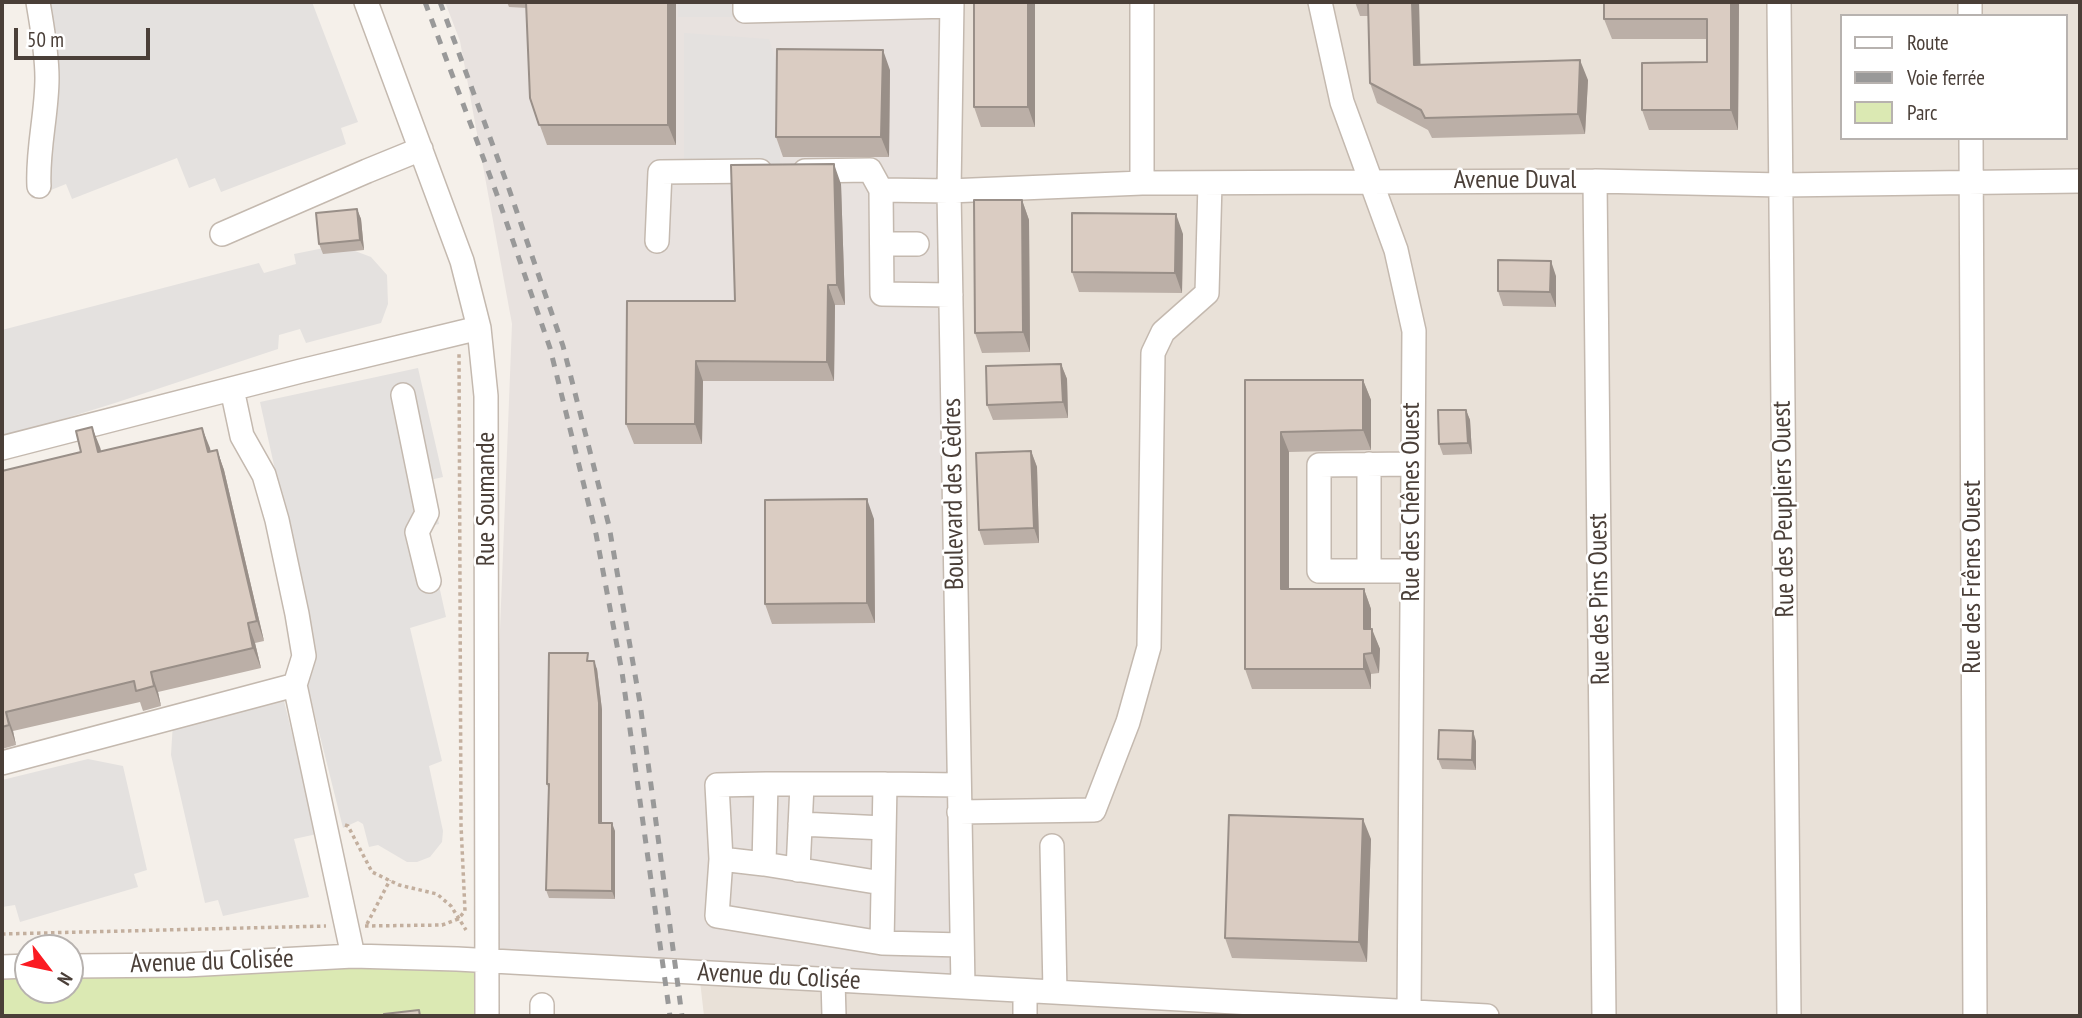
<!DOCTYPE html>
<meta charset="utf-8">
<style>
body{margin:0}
#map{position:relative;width:2082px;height:1018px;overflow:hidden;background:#f5f0ea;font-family:"PT Sans Narrow",sans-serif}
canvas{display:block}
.frame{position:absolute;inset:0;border:4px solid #4a3f38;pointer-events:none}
.legend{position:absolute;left:1840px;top:14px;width:228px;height:126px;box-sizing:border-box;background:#fff;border:2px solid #b7b2af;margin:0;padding:9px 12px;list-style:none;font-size:21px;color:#4a3f38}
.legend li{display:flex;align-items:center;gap:14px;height:35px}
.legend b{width:35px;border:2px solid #b7b2af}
.north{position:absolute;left:14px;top:934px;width:70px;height:70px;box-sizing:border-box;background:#fff;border:2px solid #b7b2af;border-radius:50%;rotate:122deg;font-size:19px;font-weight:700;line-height:28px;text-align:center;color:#4a3f38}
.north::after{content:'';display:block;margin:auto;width:24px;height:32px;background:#fb1b22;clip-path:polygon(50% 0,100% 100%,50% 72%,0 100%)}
.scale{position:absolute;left:14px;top:28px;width:136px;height:32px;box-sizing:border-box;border:4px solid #4a3f38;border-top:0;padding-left:9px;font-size:21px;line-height:24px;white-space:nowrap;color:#4a3f38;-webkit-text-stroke:5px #fff;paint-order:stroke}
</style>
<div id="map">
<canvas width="2082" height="1018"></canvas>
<div class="frame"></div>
<ul class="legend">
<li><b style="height:9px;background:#fff"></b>Route</li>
<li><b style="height:9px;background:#999"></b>Voie ferrée</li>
<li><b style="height:19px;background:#dbe9b3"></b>Parc</li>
</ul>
<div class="north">N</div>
<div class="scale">50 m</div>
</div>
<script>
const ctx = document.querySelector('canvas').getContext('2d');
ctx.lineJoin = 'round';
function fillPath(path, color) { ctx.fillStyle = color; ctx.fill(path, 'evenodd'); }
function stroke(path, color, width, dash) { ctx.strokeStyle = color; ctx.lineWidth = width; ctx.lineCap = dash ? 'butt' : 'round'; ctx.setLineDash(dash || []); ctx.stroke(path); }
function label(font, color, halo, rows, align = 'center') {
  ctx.font = font + ' "PT Sans Narrow",sans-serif'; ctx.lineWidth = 5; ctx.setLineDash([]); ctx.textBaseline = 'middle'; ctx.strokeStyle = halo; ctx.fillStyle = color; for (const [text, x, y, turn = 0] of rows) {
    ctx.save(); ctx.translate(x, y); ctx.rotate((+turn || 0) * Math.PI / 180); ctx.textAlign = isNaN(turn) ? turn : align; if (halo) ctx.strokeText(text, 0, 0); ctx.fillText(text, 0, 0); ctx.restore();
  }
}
const residential = new Path2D(`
 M948,2H2080V1016H704L699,972ZM1842,16H2066V138H1842Z`);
const industrial = new Path2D(`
 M445,2H948L963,987L487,961L512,324L460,41Z`);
const green = new Path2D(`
 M487,961V1016H2V964H28V990H70V963Z`);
const parking = new Path2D(`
 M54,2H312L358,122L341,128L346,144L221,192L215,178L189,188L177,158L72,199L66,184L31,198L39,186V8Z
 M678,2H736V17H678Z
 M684,33L769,39L780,74V165L684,166Z
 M339,245L371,257L387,275L388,304L381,323L306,343L300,329L279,335L278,349L115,403L2,438V330L259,263L264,273L296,264L294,254Z
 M418,368L443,477L430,480L439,524L426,527L446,617L410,628L442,761L429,766L443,831L442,842L430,857L417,862H407L378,845L369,847L363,824L358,821L343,828L307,684L314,646L260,402Z
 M283,697L317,834L294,839L309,897L223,916L218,900L205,903L171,755L173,722Z
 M88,759L123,766L147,870L134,874L138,887L20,922L15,905L2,907V780Z`);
const path = new Path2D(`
 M345,825L348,826L372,872L399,885L437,894L451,906L466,930
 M367,924L390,880
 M365,926L442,925L458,919L465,911L461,825L459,351
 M2,934L326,926`);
const minor = new Path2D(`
 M38,2C42,27 47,52 47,78C47,114 37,150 39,186
 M366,2L462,261L479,328L486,396L487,1016
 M745,2V11L952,6
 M952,2L949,191L963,987
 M1320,2L1342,102L1396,250L1414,331L1409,1016
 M1779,2L1789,1016
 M1970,2V16
 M1971,138L1975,1016
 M805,171L870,170L881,190
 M1595,181L1604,1016
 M1142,183V2
 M222,234L367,171L421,149
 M657,241L660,172L760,171
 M882,244H917
 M951,295L882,294L881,190L949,191L1142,183L1595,181L1781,185L2080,181
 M232,389L242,436L264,475L277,520L297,614L304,656L295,685L353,956
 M403,395L427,513L417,532L429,581
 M2,448L301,371L479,328
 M1369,464V571
 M1412,571H1319V465L1413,464
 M2,763L295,685
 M885,784L959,785
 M959,812L1094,810L1128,722L1149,647L1153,353L1163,332L1207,293L1210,183
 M800,824L884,828
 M1052,846L1055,992
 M721,859L717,916L882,943L962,945
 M764,864L721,859L717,785L766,784
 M798,870L802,785
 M882,943L885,784H766L764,864L882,883
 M70,966L186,965L353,956L457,959L1487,1016
 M2,967L28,966
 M833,980L834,1016
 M542,1005V1016
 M1025,1016V991`);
const rail = new Path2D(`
 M425,2L496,192L550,348L596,534L622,672L670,1016
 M440,2L509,189L563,346L609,526L640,703L682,1016`);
const wall = new Path2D(`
 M507,2H676V145H547L530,98L527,8L509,7Z
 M974,2H1035V127H981L974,107Z
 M1355,2H1419L1420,64L1588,80L1585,134L1432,138L1428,130L1377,103L1370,83L1368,16H1360Z
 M1739,2L1738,130H1649L1642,110L1707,62V39H1612L1604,19Z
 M890,70L889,157H783L776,137Z
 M841,184L845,305H835L834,381H703L702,444H634L626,424L735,301Z
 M1022,200L1029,220L1030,352L982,353L975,333Z
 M357,209L361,219L364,250L323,254L319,244Z
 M1183,234L1182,293L1079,292L1072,272Z
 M1556,276V307L1503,306L1498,291Z
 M1061,364L1067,379L1068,418L993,420L987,405Z
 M1245,380H1363L1371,400V450L1289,452V589H1364L1371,609V629L1380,649L1379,673L1371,674V689H1252L1245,669Z
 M1466,410L1470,420L1472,454L1443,455L1439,444Z
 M202,428L210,451L217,450L224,470L264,641L255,643L261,668L158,692L161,706L143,711L140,702L13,731L16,745L2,749V471L100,447L101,452Z
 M1031,451L1037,467L1039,543L984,545L979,530Z
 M874,519L875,623L772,624L765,604Z
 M590,661L597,669L602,710V823L615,831V899L549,898L546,890L549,791L547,784Z
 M1476,741V770L1442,769L1438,759Z
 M1371,839L1367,962L1232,958L1225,938Z`);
const shadedWall = new Path2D(`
 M668,2H676V145L668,125Z
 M1028,2H1035V127L1028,107Z
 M1412,2H1419L1421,85L1414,65Z
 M1731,2H1739L1738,130L1731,110Z
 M883,50L890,70L889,157L881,137Z
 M1580,60L1588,80L1585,134L1578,114Z
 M834,164L841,184L845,305L837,285Z
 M1022,200L1029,220L1030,352L1023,332Z
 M357,209L361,219L364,250L360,240Z
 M1176,214L1183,234L1182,293L1175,273Z
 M1551,261L1556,276V307L1550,292Z
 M828,285L835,305L834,381L827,362Z
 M696,361L703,381L702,444L695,424Z
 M1061,364L1067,379L1068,418L1063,402Z
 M1363,380L1371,400V450L1363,430Z
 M1466,410L1470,420L1472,454L1468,443Z
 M92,427L100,447L106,472L98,452Z
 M202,428L210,448L215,472L208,452Z
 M1281,432L1289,452V609L1281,589Z
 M217,450L224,470L264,641L257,621Z
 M1031,451L1037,467L1039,543L1034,528Z
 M867,499L874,519L875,623L867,603Z
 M1364,589L1371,609V649L1364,629Z
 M248,623L255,643L261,668L253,648Z
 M1372,629L1380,649L1379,673L1372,653Z
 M1364,654L1371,674V689L1364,669Z
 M594,661L597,669L602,710V830L599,823Z
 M151,672L158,692L161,706L154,686Z
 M6,712L13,731L16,745L9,725Z
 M1473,731L1476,741V770L1472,760Z
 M1363,819L1371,839L1367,962L1359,942Z
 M612,823L615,831V899L612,891Z`);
const building = new Path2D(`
 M526,2H668V125H539L530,98Z
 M974,2H1028V107H974Z
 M1368,2H1412L1414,65L1580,60L1578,114L1425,118L1421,110L1370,83Z
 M1604,2H1731V110H1642V63L1707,62V19H1604Z
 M777,49L883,50L881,137H776Z
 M834,164L837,285H828L827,362L696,361L695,424H626L627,301H735L731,165Z
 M974,200H1022L1023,332L975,333Z
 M357,209L360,240L319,244L316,213Z
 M1072,213L1176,214L1175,273L1072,272Z
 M1498,260L1551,261L1550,292L1498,291Z
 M1061,364L1063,402L987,405L986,366Z
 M1245,380H1363V430L1281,432V589H1364V629H1372V653L1364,654V669H1245Z
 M1438,410H1466L1468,443L1439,444Z
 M92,427L98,452L202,428L208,452L217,450L257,621L248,623L253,648L151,672L154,686L136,691L134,681L6,712L9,725L2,727V471L81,452L76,431Z
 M1031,451L1034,528L979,530L976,453Z
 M867,499V603L765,604V500Z
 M549,653H588L587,661H594L599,703V823H612V891L546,890L549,784H547Z
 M1439,730L1473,731L1472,760L1438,759Z
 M1229,815L1363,819L1359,942L1225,938Z
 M419,1010L420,1016H385L384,1014Z`);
const streetNames = [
 ["Avenue Duval",1515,181],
 ["Boulevard des Cèdres",954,494,-91],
 ["Rue Soumande",487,499,-90],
 ["Rue des Chênes Ouest",1412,502,-90],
 ["Rue des Peupliers Ouest",1784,509,-91],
 ["Rue des Frênes Ouest",1973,577,-90],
 ["Rue des Pins Ouest",1600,599,-91],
 ["Avenue du Colisée",212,962,-2],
 ["Avenue du Colisée",779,977,3]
];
fillPath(residential, '#e9e1d8');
fillPath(industrial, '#e8e2df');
fillPath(green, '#dbe9b3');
fillPath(parking, '#e4e1df');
stroke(minor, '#c4b9af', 26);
stroke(path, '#c3af9e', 3.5, [3.5, 3.5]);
stroke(minor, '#fff', 23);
stroke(rail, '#999', 5, [9, 9]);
fillPath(wall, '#bbafa7');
fillPath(shadedWall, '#998f88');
fillPath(building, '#daccc2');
stroke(building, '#998f88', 2);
label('26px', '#4a3f38', '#fff', streetNames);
</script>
